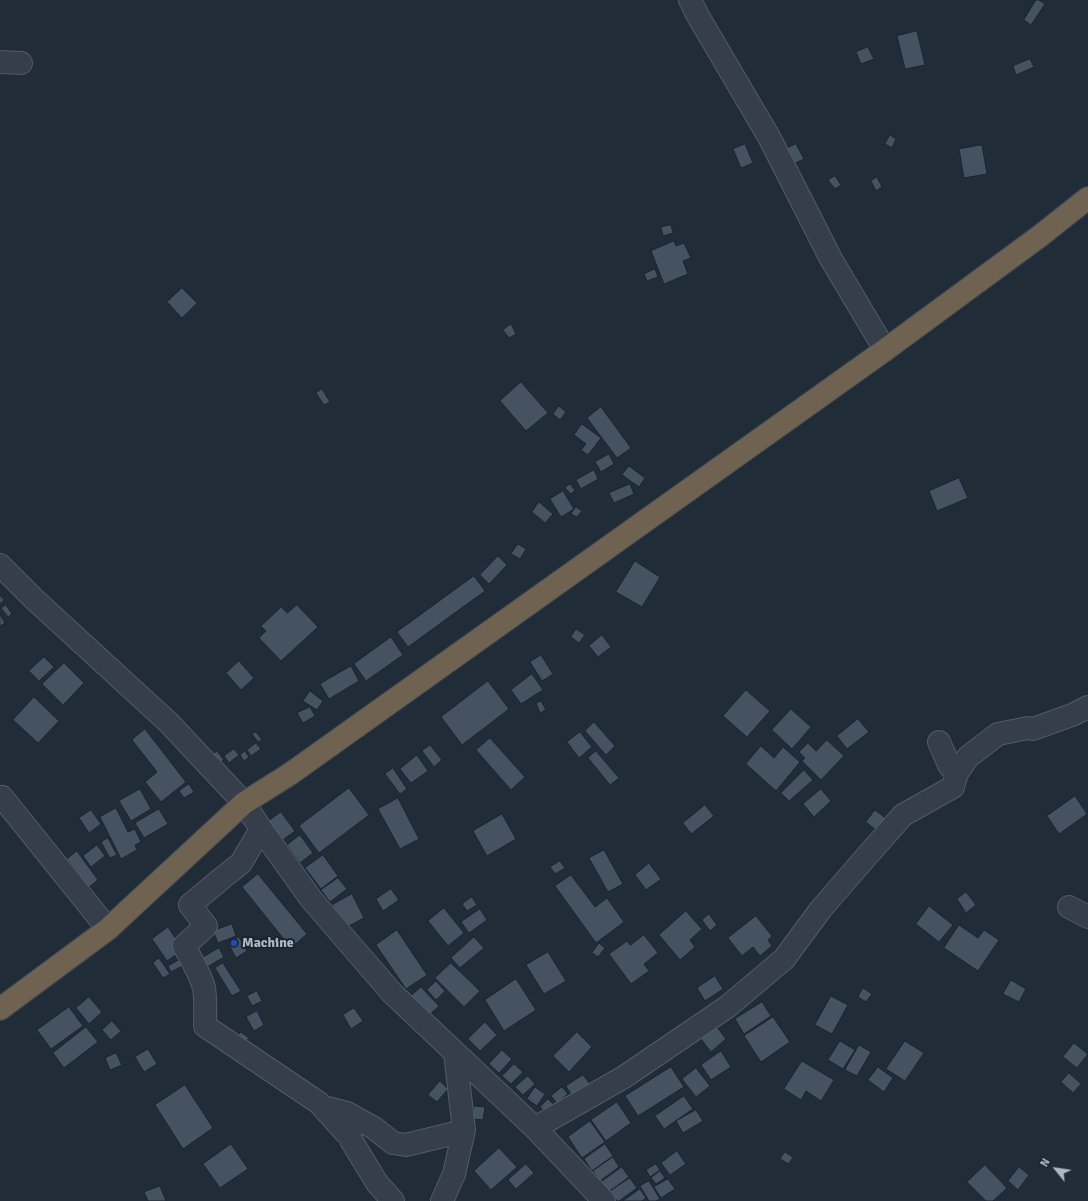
<!DOCTYPE html>
<style>
body{margin:0}
#map{position:relative;width:1088px;height:1201px;overflow:hidden;background:#212c39;font-family:Signika,sans-serif}
canvas{display:block}
.north{position:absolute;left:1036px;top:1149px;width:40px;height:40px;-webkit-text-stroke:3px #1a232e;paint-order:stroke;rotate:300deg;font-size:11px;font-weight:700;line-height:16px;text-align:center;color:#afb9c6}
.north::after{content:'';display:block;margin:auto;width:14px;height:18px;background:#afb9c6;clip-path:polygon(50% 0,100% 100%,50% 72%,0 100%)}
</style>
<div id="map">
<canvas width="1088" height="1201"></canvas>
<div class="north">N</div>
</div>
<script>
const ctx = document.querySelector('canvas').getContext('2d');
ctx.lineJoin = 'round';
function fillPath(path, color) { ctx.fillStyle = color; ctx.fill(path, 'evenodd'); }
function stroke(path, color, width, dash) { ctx.strokeStyle = color; ctx.lineWidth = width; ctx.lineCap = dash ? 'butt' : 'round'; ctx.setLineDash(dash || []); ctx.stroke(path); }
function label(font, color, halo, rows, align = 'center') {
  ctx.font = font + ' Signika,sans-serif'; ctx.lineWidth = 4; ctx.setLineDash([]); ctx.textBaseline = 'middle'; ctx.strokeStyle = halo; ctx.fillStyle = color; for (const [text, x, y, turn = 0] of rows) {
    ctx.save(); ctx.translate(x, y); ctx.rotate((+turn || 0) * Math.PI / 180); ctx.textAlign = isNaN(turn) ? turn : align; if (halo) ctx.strokeText(text, 0, 0); ctx.fillText(text, 0, 0); ctx.restore();
  }
}
const building = new Path2D(`
 M1036,0H1039L1045,4L1031,25L1024,20Z
 M917,31L925,65L905,69L897,36Z
 M868,47L874,59L861,64L856,52Z
 M1030,59L1034,67L1016,75L1013,66Z
 M890,135L896,139L892,148L885,144Z
 M745,144L753,163L741,168L733,149Z
 M796,144L804,159L793,164L785,149Z
 M982,145L987,174L964,178L959,149Z
 M835,176L841,185L835,189L828,180Z
 M877,177L882,187L876,191L871,181Z
 M671,225L673,233L663,236L661,227Z
 M674,241L676,246L684,243L691,258L683,261L688,274L664,284L651,251Z
 M655,269L658,277L647,281L644,274Z
 M182,288L197,303L182,318L167,302Z
 M511,324L516,334L509,338L503,330Z
 M521,382L548,413L526,431L500,401Z
 M322,389L330,402L324,405L316,393Z
 M559,406L566,412L560,420L553,414Z
 M601,407L631,448L617,458L587,418Z
 M582,424L601,438L588,455L581,450L586,444L574,435Z
 M609,454L614,464L601,472L595,462Z
 M629,466L645,478L639,487L622,475Z
 M594,470L598,479L581,489L576,480Z
 M959,478L968,498L937,511L929,491Z
 M570,484L575,490L571,494L565,488Z
 M630,484L634,494L614,503L609,493Z
 M563,491L574,509L561,517L550,499Z
 M539,502L553,514L545,523L532,512Z
 M576,507L582,511L577,517L571,514Z
 M518,544L526,549L520,559L511,554Z
 M498,556L507,565L489,584L480,575Z
 M635,561L660,577L642,607L616,592Z
 M474,576L485,591L408,647L397,632Z
 M0,595L4,600L0,604Z
 M6,605L12,614L8,617L1,608Z
 M297,605L318,627L281,661L259,638L266,631L261,626L281,607L287,613Z
 M0,614L5,623L0,626Z
 M576,629L585,635L579,643L571,637Z
 M602,635L611,647L598,657L589,646Z
 M391,637L403,655L366,681L354,664Z
 M541,655L553,674L542,681L530,662Z
 M44,657L54,667L39,681L29,671Z
 M239,661L254,678L241,690L226,673Z
 M64,663L84,683L63,705L42,684Z
 M351,666L359,681L329,699L320,684Z
 M532,674L543,690L521,704L511,690Z
 M488,681L509,709L462,745L441,717Z
 M746,690L770,711L747,737L723,716Z
 M310,691L323,701L317,710L303,701Z
 M34,697L59,721L38,743L13,720Z
 M541,701L546,710L540,713L536,703Z
 M310,707L315,716L303,723L297,713Z
 M791,709L811,727L792,749L772,730Z
 M858,719L869,732L847,749L837,736Z
 M594,722L615,746L606,755L585,731Z
 M145,729L186,782L161,802L145,782L157,772L132,740Z
 M256,732L262,740L258,742L252,734Z
 M580,732L592,747L579,758L567,742Z
 M490,738L525,777L511,790L476,750Z
 M827,740L844,756L821,780L802,761L805,758L799,752L808,743L816,751Z
 M256,743L261,749L251,756L247,750Z
 M430,745L442,760L434,767L422,751Z
 M761,746L774,758L783,747L800,762L776,791L746,764Z
 M234,749L239,755L229,763L224,756Z
 M217,751L224,760L216,765L210,757Z
 M245,751L249,757L244,761L240,755Z
 M596,751L619,778L610,785L588,758Z
 M417,755L428,771L411,783L400,769Z
 M393,768L407,789L400,794L385,774Z
 M804,770L813,780L789,801L781,793Z
 M189,784L194,792L184,798L179,791Z
 M349,788L369,815L319,853L299,826Z
 M140,789L151,809L131,821L119,801Z
 M821,789L831,801L814,817L803,804Z
 M1075,796L1087,814L1059,834L1047,816Z
 M398,798L419,839L400,849L378,809Z
 M705,805L714,816L691,834L683,823Z
 M116,808L128,832L135,829L141,842L135,845L137,850L121,859L100,817Z
 M159,809L168,824L144,838L135,823Z
 M91,810L101,824L89,833L79,818Z
 M875,810L892,823L882,835L866,822Z
 M281,812L295,831L280,842L266,823Z
 M502,814L516,839L487,856L473,831Z
 M300,835L313,853L300,863L287,845Z
 M108,838L117,855L110,858L101,842Z
 M97,845L105,856L91,867L83,856Z
 M604,850L623,884L608,892L589,858Z
 M77,851L98,880L88,888L67,859Z
 M323,855L338,876L321,889L305,868Z
 M560,861L565,868L555,874L550,867Z
 M649,863L661,879L646,890L635,875Z
 M258,874L307,934L291,948L242,887Z
 M571,875L595,907L607,898L624,922L596,943L555,886Z
 M338,878L347,889L330,902L321,890Z
 M391,889L399,900L383,911L376,899Z
 M966,892L976,905L966,913L957,899Z
 M352,894L364,918L345,928L332,905Z
 M472,897L477,905L467,911L462,904Z
 M929,906L953,925L939,942L916,924Z
 M444,908L464,933L448,946L428,921Z
 M480,909L487,920L469,933L461,922Z
 M686,911L702,929L690,940L695,947L680,960L659,935Z
 M709,914L717,925L710,931L702,920Z
 M756,916L772,936L768,940L772,946L760,956L753,947L742,956L728,938Z
 M232,924L236,936L218,943L213,931Z
 M959,925L978,938L984,930L999,940L978,971L944,948Z
 M168,927L183,950L167,961L152,939Z
 M397,930L427,975L406,989L376,945Z
 M644,935L658,953L644,964L649,971L631,984L609,954L627,941L630,945Z
 M239,937L247,951L236,958L228,943Z
 M474,937L484,948L460,968L451,958Z
 M599,943L605,948L598,957L592,953Z
 M219,948L224,957L207,967L202,958Z
 M548,952L566,981L544,994L526,965Z
 M159,958L170,974L163,978L153,963Z
 M183,958L186,964L171,972L168,966Z
 M223,963L241,991L232,996L215,968Z
 M451,963L480,991L464,1007L435,978Z
 M715,976L723,989L705,1001L697,988Z
 M516,979L536,1010L504,1031L485,1000Z
 M1011,980L1026,989L1019,1002L1003,994Z
 M436,981L445,991L436,1000L427,990Z
 M421,987L439,1006L427,1017L410,997Z
 M863,988L872,994L866,1002L858,997Z
 M257,991L262,1001L252,1006L247,996Z
 M831,996L848,1005L832,1034L815,1025Z
 M89,997L102,1012L89,1024L76,1008Z
 M762,1002L771,1016L744,1034L735,1019Z
 M69,1007L83,1026L51,1049L37,1030Z
 M354,1008L363,1021L351,1029L343,1015Z
 M257,1011L264,1025L254,1031L246,1017Z
 M773,1017L790,1042L761,1062L744,1036Z
 M112,1021L121,1031L111,1040L102,1030Z
 M485,1022L497,1035L480,1051L468,1039Z
 M86,1027L98,1042L64,1068L53,1053Z
 M717,1027L726,1039L711,1052L701,1039Z
 M241,1032L249,1038L245,1042L238,1036Z
 M577,1032L592,1047L569,1072L553,1056Z
 M840,1041L855,1050L843,1069L828,1060Z
 M905,1041L924,1053L905,1081L886,1069Z
 M1074,1043L1088,1054L1077,1068L1063,1057Z
 M859,1045L871,1052L857,1076L845,1070Z
 M148,1049L157,1064L144,1072L135,1057Z
 M502,1050L512,1059L499,1073L489,1064Z
 M721,1051L731,1067L711,1080L701,1065Z
 M116,1053L122,1065L110,1070L105,1058Z
 M802,1061L834,1080L821,1101L806,1091L801,1100L784,1089Z
 M514,1064L523,1072L511,1084L502,1076Z
 M671,1067L684,1087L638,1116L625,1096Z
 M878,1067L893,1078L884,1092L868,1080Z
 M696,1068L710,1086L696,1097L682,1079Z
 M1069,1073L1081,1084L1073,1093L1061,1082Z
 M583,1075L590,1084L572,1096L566,1086Z
 M528,1076L535,1084L523,1095L515,1087Z
 M440,1081L448,1089L437,1102L428,1095Z
 M185,1085L213,1128L183,1149L155,1105Z
 M535,1087L545,1094L537,1106L527,1099Z
 M562,1087L568,1094L557,1103L551,1096Z
 M684,1096L693,1109L664,1129L655,1116Z
 M548,1099L557,1108L549,1116L540,1107Z
 M617,1102L631,1123L606,1141L591,1120Z
 M474,1106L485,1107L483,1120L473,1119Z
 M696,1110L703,1121L683,1133L676,1121Z
 M590,1121L605,1142L582,1158L568,1137Z
 M231,1144L248,1169L220,1188L203,1164Z
 M605,1144L613,1156L592,1171L584,1159Z
 M499,1148L517,1167L491,1190L474,1171Z
 M677,1151L686,1164L670,1175L661,1163Z
 M785,1152L793,1157L789,1164L780,1159Z
 M613,1157L619,1167L600,1181L593,1171Z
 M526,1164L534,1173L516,1189L508,1180Z
 M656,1164L660,1170L650,1177L646,1170Z
 M985,1165L1007,1188L993,1201H986L967,1182Z
 M622,1167L629,1177L609,1192L601,1182Z
 M1019,1167L1029,1175L1018,1190L1008,1181Z
 M660,1171L665,1178L656,1184L651,1178Z
 M630,1178L637,1188L619,1201H617L610,1191Z
 M668,1179L675,1189L661,1198L654,1187Z
 M649,1181L660,1199L656,1201H649L640,1186Z
 M160,1186L166,1201H148L144,1192Z
 M640,1189L646,1198L642,1201H623Z`);
const minor = new Path2D(`
 M690,0L698,16L769,137L831,259L885,350
 M0,62L21,63
 M0,565L34,599L169,723L244,803L261,829L311,899L392,993L535,1128L604,1201
 M957,773L968,757L998,734L1028,728L1033,729L1072,715L1088,707
 M2,797L108,929
 M261,829L241,863L221,879L190,905L206,926L184,946C191,959 200,973 204,988C206,1000 205,1014 205,1026L319,1103L345,1132L350,1135L351,1140L377,1183L393,1201
 M1069,907L1088,917
 M323,1107L347,1113L374,1128L393,1143L406,1145L463,1131
 M535,1128L624,1077L727,1007L784,959L821,909L866,857L903,815L953,787L957,773L949,765L939,742
 M442,1201L454,1174L464,1130L455,1053`);
const highway = new Path2D(`
 M0,1009L108,929L244,803L290,774L885,350L1040,236L1088,198`);
const markers = [
 [234,943,4,"#1a4fb4"]
];
const poiNames = [
 ["Machine",242,943]
];
fillPath(building, '#445261');
stroke(building, '#1c2530', 1);
stroke(minor, '#525c67', 24);
stroke(highway, '#3f4954', 24);
stroke(minor, '#353e4a', 22);
stroke(highway, '#706251', 22);
for (const [x, y, r, color] of markers) { const dot = new Path2D(); dot.arc(x, y, r, 0, 2 * Math.PI); ctx.fillStyle = color; ctx.fill(dot); stroke(dot, '#1a232e', 1.5); }
label('bold 14px', '#afb9c6', '#1a232e', poiNames, 'left');
</script>
